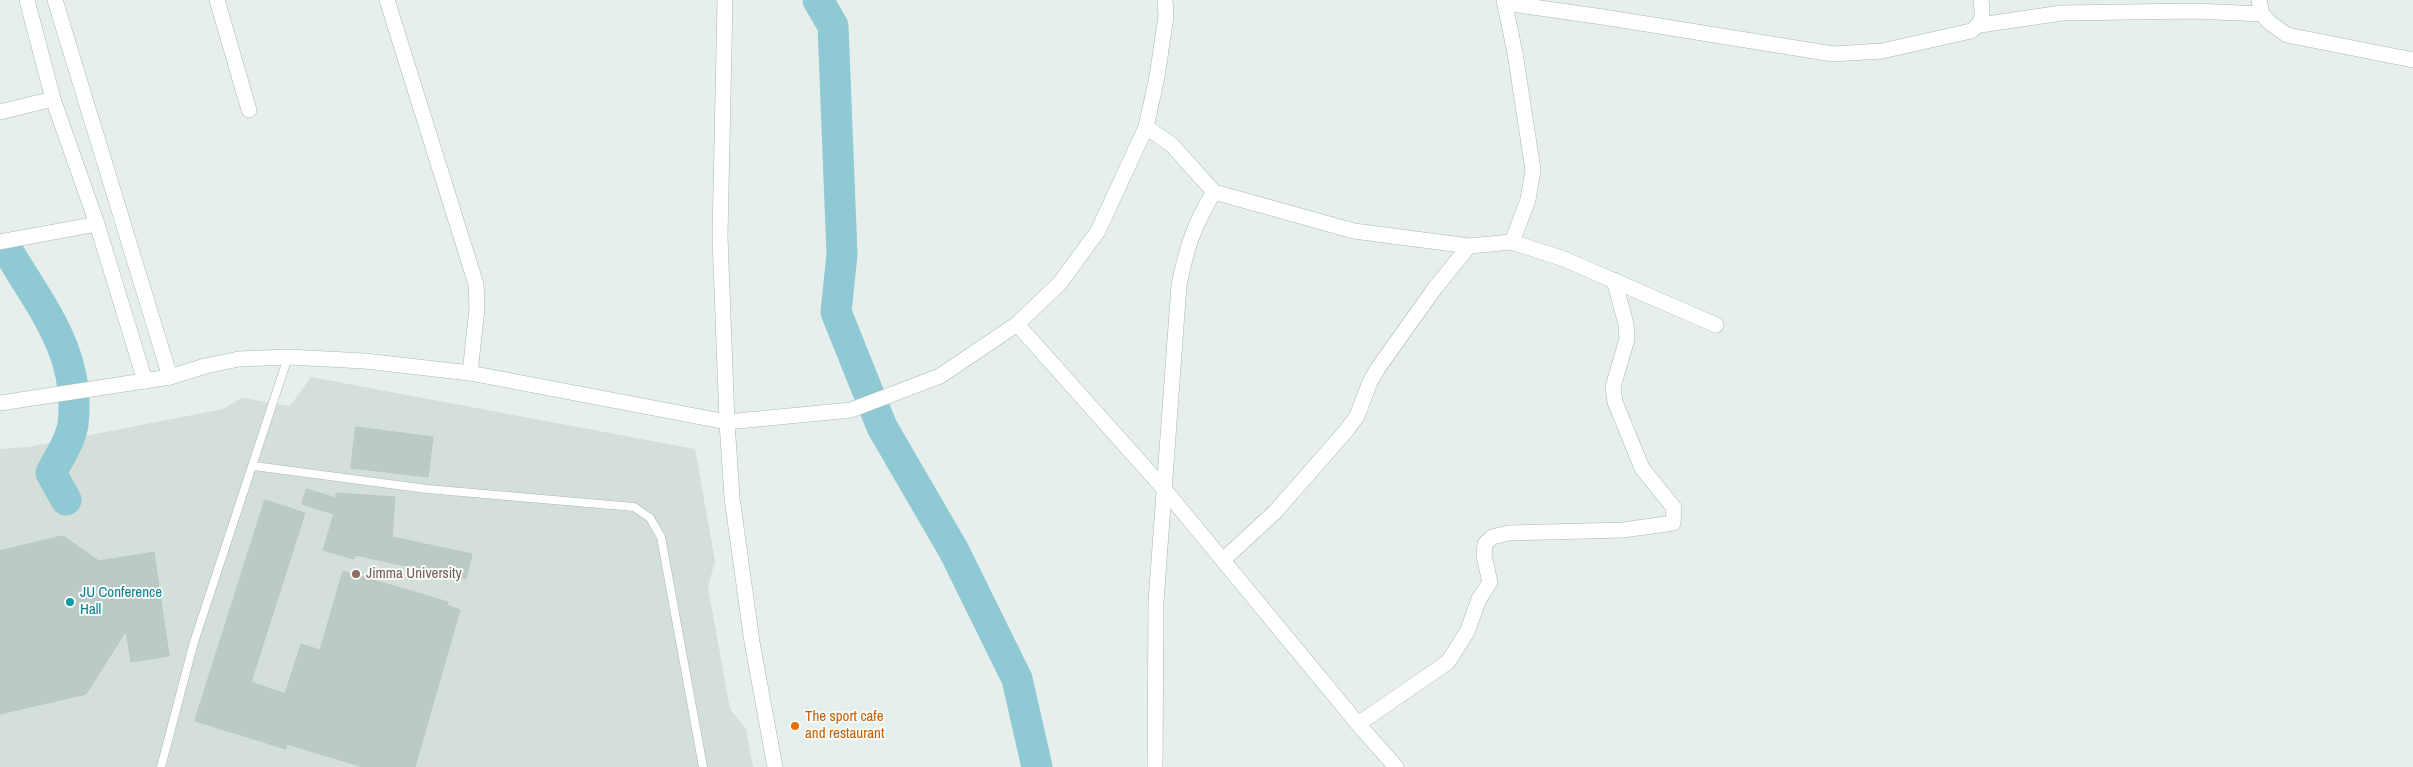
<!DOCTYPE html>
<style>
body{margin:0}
canvas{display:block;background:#e6efeb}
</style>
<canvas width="2413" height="767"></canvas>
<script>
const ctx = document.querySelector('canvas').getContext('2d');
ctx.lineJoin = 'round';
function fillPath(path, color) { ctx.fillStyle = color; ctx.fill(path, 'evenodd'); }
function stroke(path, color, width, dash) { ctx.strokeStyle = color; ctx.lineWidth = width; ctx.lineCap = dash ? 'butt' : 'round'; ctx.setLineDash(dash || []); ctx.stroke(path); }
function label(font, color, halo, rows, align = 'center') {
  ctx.font = font + ' "Archivo Narrow",sans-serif'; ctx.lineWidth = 4; ctx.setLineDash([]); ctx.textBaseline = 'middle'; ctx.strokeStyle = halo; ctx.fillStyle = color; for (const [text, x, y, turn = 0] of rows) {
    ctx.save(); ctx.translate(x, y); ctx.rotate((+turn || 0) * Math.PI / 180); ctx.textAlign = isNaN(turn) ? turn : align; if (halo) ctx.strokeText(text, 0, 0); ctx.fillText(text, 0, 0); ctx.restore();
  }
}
const built = new Path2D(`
 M311,377L695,449L715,561L708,587L730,709L746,729L753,767H0V449L29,447L223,409L242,398L290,406Z`);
const river = new Path2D(`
 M818,0L833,26L842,254L836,312L882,427L954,551L1017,679L1037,767
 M11,256C44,311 81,356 73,424C71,440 58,459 51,473L66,500`);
const building = new Path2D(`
 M356,427L433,437L428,477L351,468Z
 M307,489L336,498V493L395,497L392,537L472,554L466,579L355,555L354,559L323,550L334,514L302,504Z
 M265,500L305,513L251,682L285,694L301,644L320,650L343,571L448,602L447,605L460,610L415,767H363L287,744L286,749L195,721Z
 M63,536L99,561L154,552L169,656L131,662L126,631L86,694L0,714V551Z`);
const lane = new Path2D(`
 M254,466L427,489L634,507L650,518L661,537L703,767
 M161,767L194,642L288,357`);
const street = new Path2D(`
 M27,0L53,99L97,224L145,381
 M55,0L170,377
 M217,0L249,110
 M387,0L476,284L477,308L470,373
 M725,0L720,237L727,422L732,498L752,642L775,767
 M1504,0L1515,53L1533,170L1528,200L1512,242
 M2259,0L2262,14L2269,22L2287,35L2413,60
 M1505,3L1603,17L1833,54L1882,51L1971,31C1984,22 1983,14 1981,0
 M1980,25L2062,13L2195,11L2262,14
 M0,112L53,99
 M1146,127L1172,145L1214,192L1354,231L1469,246L1512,242L1564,259L1716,325
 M0,242L97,224
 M1017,324L1164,489L1358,724L1396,767
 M1223,560L1275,512L1346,431L1357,416L1370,382L1378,368L1435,288L1469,246
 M1358,724L1448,662L1467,632L1479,599L1490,582L1484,556L1485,544L1492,537L1509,533L1623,530L1673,523L1674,508L1642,468L1615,402L1613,387L1627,339L1626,324L1614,280
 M1155,767L1156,602L1179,285C1187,246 1194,225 1214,192`);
const secondary = new Path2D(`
 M0,403L170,377L205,366L239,359L288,357L365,361L470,373L727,422L851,410L940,376L1017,324L1060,283L1098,231L1146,127L1157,77L1166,16L1165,0`);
const markers = [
 [356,574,5,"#8d6e63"],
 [70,602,5,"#0f9aa8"],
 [795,726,5,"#e8710a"]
];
const educationNames = [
 ["Jimma University",366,574]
];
const cultureNames = [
 ["JU Conference",80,593],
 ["Hall",80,610]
];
const foodNames = [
 ["The sport cafe",805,717],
 ["and restaurant",805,734]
];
fillPath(built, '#d4dfda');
stroke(river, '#8ec9d4', 31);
fillPath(building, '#bbcac4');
stroke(building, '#b8c9c2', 1);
stroke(lane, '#a8b8b2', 9);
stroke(street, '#a8b8b2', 16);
stroke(secondary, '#a4bbb3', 16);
stroke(lane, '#fff', 8);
stroke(street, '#fff', 15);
stroke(secondary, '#fff', 15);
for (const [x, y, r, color] of markers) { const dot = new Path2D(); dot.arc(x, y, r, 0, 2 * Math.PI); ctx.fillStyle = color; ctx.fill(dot); stroke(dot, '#f7fbf9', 2); }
label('15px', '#785e54', '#f7fbf9', educationNames, 'left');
label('15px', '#0d838f', '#f7fbf9', cultureNames, 'left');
label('15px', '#c56008', '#f7fbf9', foodNames, 'left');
</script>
